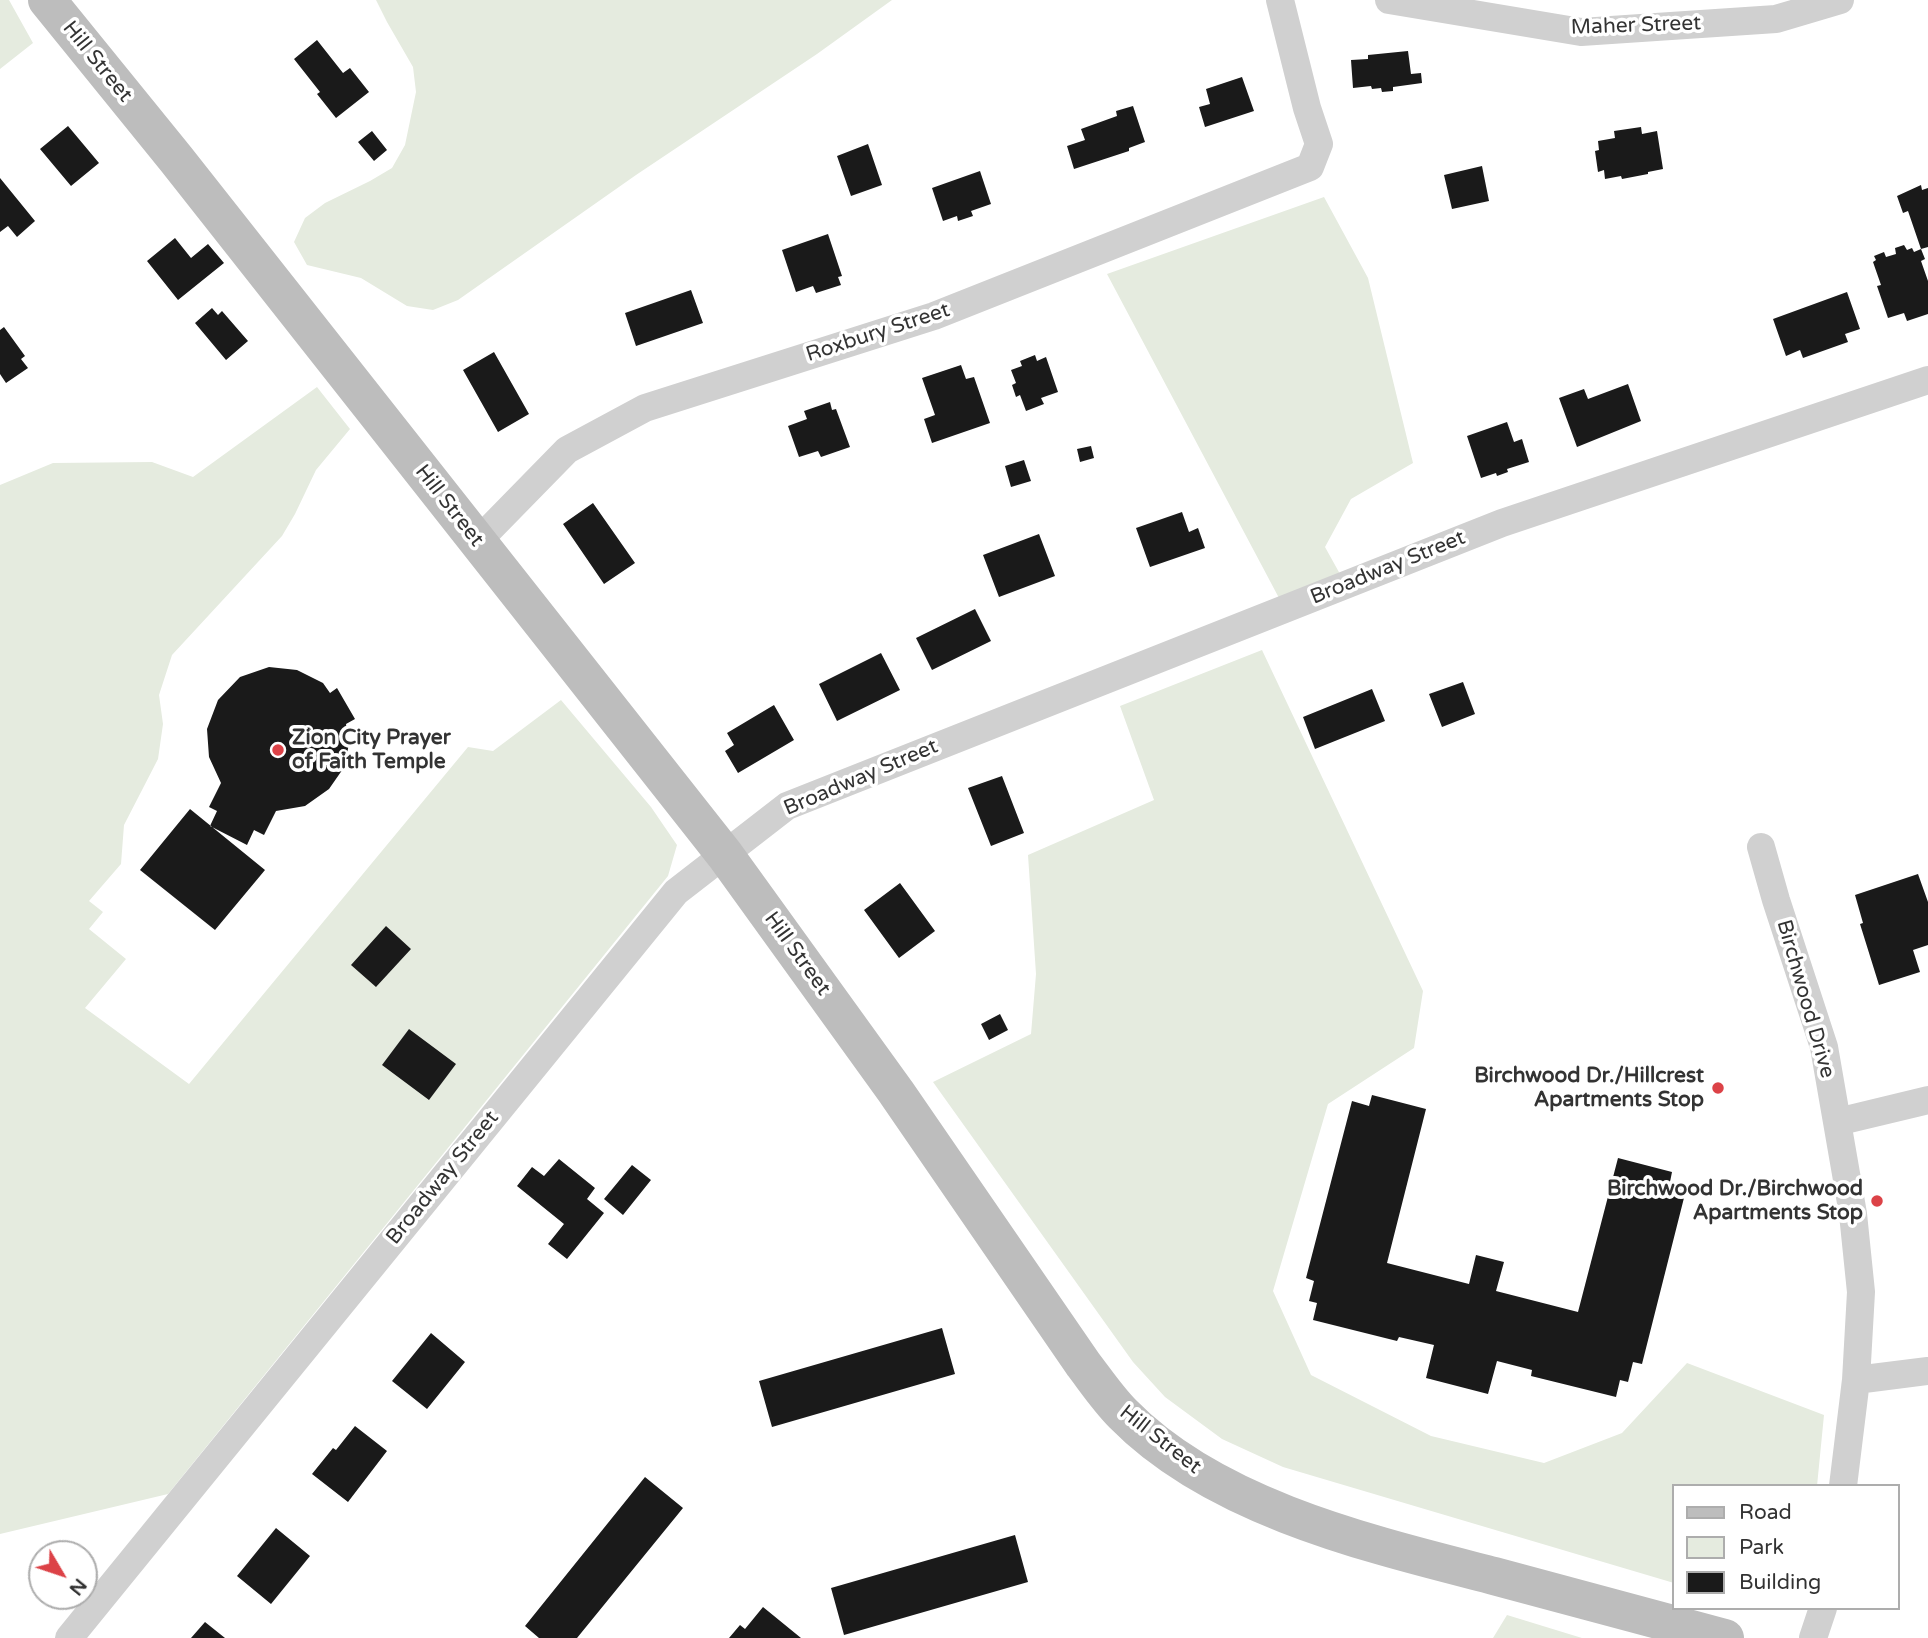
<!DOCTYPE html>
<style>
body{margin:0}
#map{position:relative;width:1928px;height:1638px;overflow:hidden;background:#fff;font-family:"Varela Round",sans-serif}
canvas{display:block}
.legend{position:absolute;left:1672px;top:1484px;width:228px;height:126px;box-sizing:border-box;background:#fff;border:2px solid #adadad;margin:0;padding:9px 12px;list-style:none;font-size:21px;color:#333}
.legend li{display:flex;align-items:center;gap:14px;height:35px}
.legend b{width:35px;border:2px solid #adadad}
.north{position:absolute;left:28px;top:1540px;width:70px;height:70px;box-sizing:border-box;background:#fff;border:2px solid #adadad;border-radius:50%;rotate:129deg;font-size:19px;font-weight:700;line-height:28px;text-align:center;color:#333}
.north::after{content:'';display:block;margin:auto;width:24px;height:32px;background:#dc4247;clip-path:polygon(50% 0,100% 100%,50% 72%,0 100%)}
</style>
<div id="map">
<canvas width="1928" height="1638"></canvas>
<ul class="legend">
<li><b style="height:9px;background:#bdbdbd"></b>Road</li>
<li><b style="height:19px;background:#e5ebdf"></b>Park</li>
<li><b style="height:19px;background:#1a1a1a"></b>Building</li>
</ul>
<div class="north">N</div>
</div>
<script>
const ctx = document.querySelector('canvas').getContext('2d');
ctx.lineJoin = 'round';
function fillPath(path, color) { ctx.fillStyle = color; ctx.fill(path, 'evenodd'); }
function stroke(path, color, width, dash) { ctx.strokeStyle = color; ctx.lineWidth = width; ctx.lineCap = dash ? 'butt' : 'round'; ctx.setLineDash(dash || []); ctx.stroke(path); }
function label(font, color, halo, rows, align = 'center') {
  ctx.font = font + ' "Varela Round",sans-serif'; ctx.lineWidth = 7; ctx.setLineDash([]); ctx.textBaseline = 'middle'; ctx.strokeStyle = halo; ctx.fillStyle = color; for (const [text, x, y, turn = 0] of rows) {
    ctx.save(); ctx.translate(x, y); ctx.rotate((+turn || 0) * Math.PI / 180); ctx.textAlign = isNaN(turn) ? turn : align; if (halo) ctx.strokeText(text, 0, 0); ctx.fillText(text, 0, 0); ctx.restore();
  }
}
const green = new Path2D(`
 M0,0H9L33,43L0,69Z
 M376,0H892L817,54L636,175L458,300L433,310L407,306L361,278L307,265L294,242L305,218L325,203L370,181L392,168L405,145L416,92L413,67L387,22Z
 M1324,197L1368,278L1413,463L1351,499L1325,547L1340,574L1279,598L1107,274Z
 M317,387L350,429L316,470L295,514L282,536L172,655L159,695L163,724L158,759L124,825L121,864L89,901L103,912L89,929L126,959L85,1008L189,1084L468,747L493,751L561,700L651,807L677,845L668,876L168,1494L0,1534V485L53,463L152,462L193,477Z
 M1262,650L1423,991L1414,1048L1328,1104L1273,1291L1311,1375L1431,1436L1544,1463L1622,1433L1687,1363L1824,1415L1817,1486H1674V1583L1283,1467L1222,1439L1165,1397L1133,1362L933,1082L1031,1034L1036,974L1028,855L1154,800L1120,706Z
 M1507,1615L1582,1638H1493Z`);
const building = new Path2D(`
 M317,40L343,73L350,68L369,92L336,118L317,94L320,92L294,59Z
 M1408,51L1411,74L1421,73L1422,83L1393,87V91L1382,92L1381,88L1372,89L1371,86L1353,88L1351,60L1368,59V55Z
 M1242,77L1254,111L1205,127L1199,107L1210,104L1206,89Z
 M1133,106L1145,142L1129,148V151L1074,169L1067,146L1085,140L1081,129L1117,116L1116,111Z
 M68,126L99,163L71,186L40,149Z
 M1641,127L1642,134L1657,131L1663,169L1648,172V174L1622,179L1621,176L1605,179L1604,170L1598,172L1595,151L1599,150L1598,141L1615,138L1614,131Z
 M372,131L387,150L374,161L358,142Z
 M868,144L882,185L851,196L837,156Z
 M1482,166L1489,201L1452,209L1444,175Z
 M980,171L991,204L971,211L973,216L958,221L957,216L943,221L932,188Z
 M0,178L35,221L17,237L8,226L0,232Z
 M1921,185L1922,190L1928,188V247L1921,249L1908,211L1903,213L1897,196Z
 M828,234L842,276L838,277L841,285L816,293L813,286L796,292L782,250Z
 M175,238L191,258L208,244L224,263L178,300L147,261Z
 M1904,245L1907,250L1912,248L1914,252L1921,249L1925,259L1921,261L1928,281V314L1907,321L1904,313L1888,318L1877,286L1881,285L1873,262L1876,260L1874,256L1884,252L1886,257L1896,254L1895,248Z
 M691,290L703,323L636,346L625,313Z
 M1847,292L1860,329L1845,334L1848,342L1803,358L1800,350L1786,356L1773,319Z
 M212,308L218,315L222,311L248,341L226,360L195,323Z
 M4,327L25,356L21,359L28,368L6,383L0,374V330Z
 M494,352L529,414L498,432L463,370Z
 M1035,355L1037,361L1046,357L1058,392L1041,398L1044,404L1026,411L1020,395L1016,397L1012,385L1016,383L1011,370L1022,366L1020,361Z
 M961,365L966,379L974,377L990,423L932,443L924,419L935,415L922,378Z
 M1628,384L1641,421L1577,447L1559,398L1584,389L1588,399Z
 M830,402L832,410L836,409L850,447L821,457L818,451L799,457L788,426L807,419L804,411Z
 M1507,422L1514,442L1522,439L1529,462L1507,469L1508,472L1497,476L1496,473L1481,478L1467,436Z
 M1091,446L1094,458L1080,462L1077,449Z
 M1024,460L1031,481L1011,487L1005,466Z
 M593,503L635,563L604,584L563,524Z
 M1182,512L1189,532L1198,528L1205,548L1150,567L1136,528Z
 M1039,534L1055,576L999,597L983,555Z
 M975,609L991,641L932,670L916,638Z
 M881,653L900,690L837,721L819,684Z
 M269,667L297,670L323,683L330,693L337,688L355,719L346,724L349,743L345,766L329,789L305,806L276,811L264,835L254,830L247,845L210,826L217,811L209,807L221,783L209,757L207,729L218,700L240,677Z
 M1463,682L1475,714L1442,727L1429,694Z
 M1372,689L1385,721L1315,749L1303,717Z
 M774,705L794,740L738,773L725,751L734,745L727,733Z
 M1002,776L1024,833L991,846L968,788Z
 M190,809L265,870L215,930L140,870Z
 M1918,874L1928,902V945L1913,950L1920,972L1879,985L1860,924L1863,923L1855,895Z
 M900,883L935,931L899,958L864,910Z
 M386,926L411,949L376,987L351,965Z
 M1000,1014L1008,1030L989,1040L981,1024Z
 M409,1029L456,1064L429,1100L382,1065Z
 M1372,1095L1426,1109L1387,1263L1469,1284L1476,1255L1504,1262L1496,1291L1578,1312L1618,1158L1672,1172L1670,1182L1687,1186L1642,1364L1633,1362L1628,1382L1620,1380L1616,1397L1531,1376L1532,1370L1497,1361L1488,1394L1426,1378L1434,1345L1399,1337L1397,1341L1313,1320L1317,1303L1309,1301L1314,1281L1306,1278L1352,1101L1369,1106Z
 M559,1159L595,1188L587,1199L604,1213L567,1259L548,1244L564,1224L517,1186L532,1167L544,1176Z
 M632,1165L651,1180L623,1215L604,1199Z
 M942,1328L955,1374L772,1427L759,1381Z
 M431,1333L465,1362L427,1409L392,1381Z
 M355,1426L387,1451L348,1502L312,1474L333,1448L336,1450Z
 M645,1477L683,1508L577,1638H539L525,1626Z
 M276,1528L310,1556L271,1604L237,1576Z
 M1015,1535L1028,1582L844,1635L831,1588Z
 M763,1607L801,1638H729L740,1625L745,1629Z
 M205,1622L225,1638H191Z`);
const street = new Path2D(`
 M1389,0L1581,32L1776,19L1840,0
 M477,542L567,450L645,408L934,316L1310,167L1319,144L1307,108L1280,0
 M1761,847L1776,900L1824,1047L1853,1214L1861,1292L1856,1380L1843,1486
 M1837,1122L1928,1100
 M1856,1380L1928,1371
 M69,1638L676,892L787,806L1502,523L1928,380
 M1813,1638L1823,1608`);
const secondary = new Path2D(`
 M47,0L176,159L725,855L896,1092L1083,1364C1096,1381 1108,1399 1123,1414C1215,1508 1370,1544 1494,1576C1571,1596 1648,1617 1725,1638`);
const markers = [
 [278,750,7,"#dc4247"],
 [1718,1088,7,"#dc4247"],
 [1877,1201,7,"#dc4247"]
];
const streetNames = [
 ["Maher Street",1636,26,-2],
 ["Hill Street",97,62,51],
 ["Roxbury Street",878,333,-18],
 ["Hill Street",449,506,52],
 ["Broadway Street",1388,568,-22],
 ["Broadway Street",861,778,-23],
 ["Hill Street",797,954,54],
 ["Birchwood Drive",1805,999,74],
 ["Broadway Street",443,1178,-51],
 ["Hill Street",1160,1440,38]
];
const poiNames = [
 ["Zion City Prayer",292,738,"left"],
 ["of Faith Temple",292,762,"left"],
 ["Birchwood Dr./Hillcrest",1704,1076],
 ["Apartments Stop",1704,1100],
 ["Birchwood Dr./Birchwood",1863,1189],
 ["Apartments Stop",1863,1213]
];
fillPath(green, '#e5ebdf');
fillPath(building, '#1a1a1a');
stroke(street, '#d0d0d0', 28);
stroke(secondary, '#bdbdbd', 38);
for (const [x, y, r, color] of markers) { const dot = new Path2D(); dot.arc(x, y, r, 0, 2 * Math.PI); ctx.fillStyle = color; ctx.fill(dot); stroke(dot, '#fff', 2.5); }
label('21px', '#333', '#fff', streetNames);
label('bold 21px', '#333', '#fff', poiNames, 'right');
</script>
